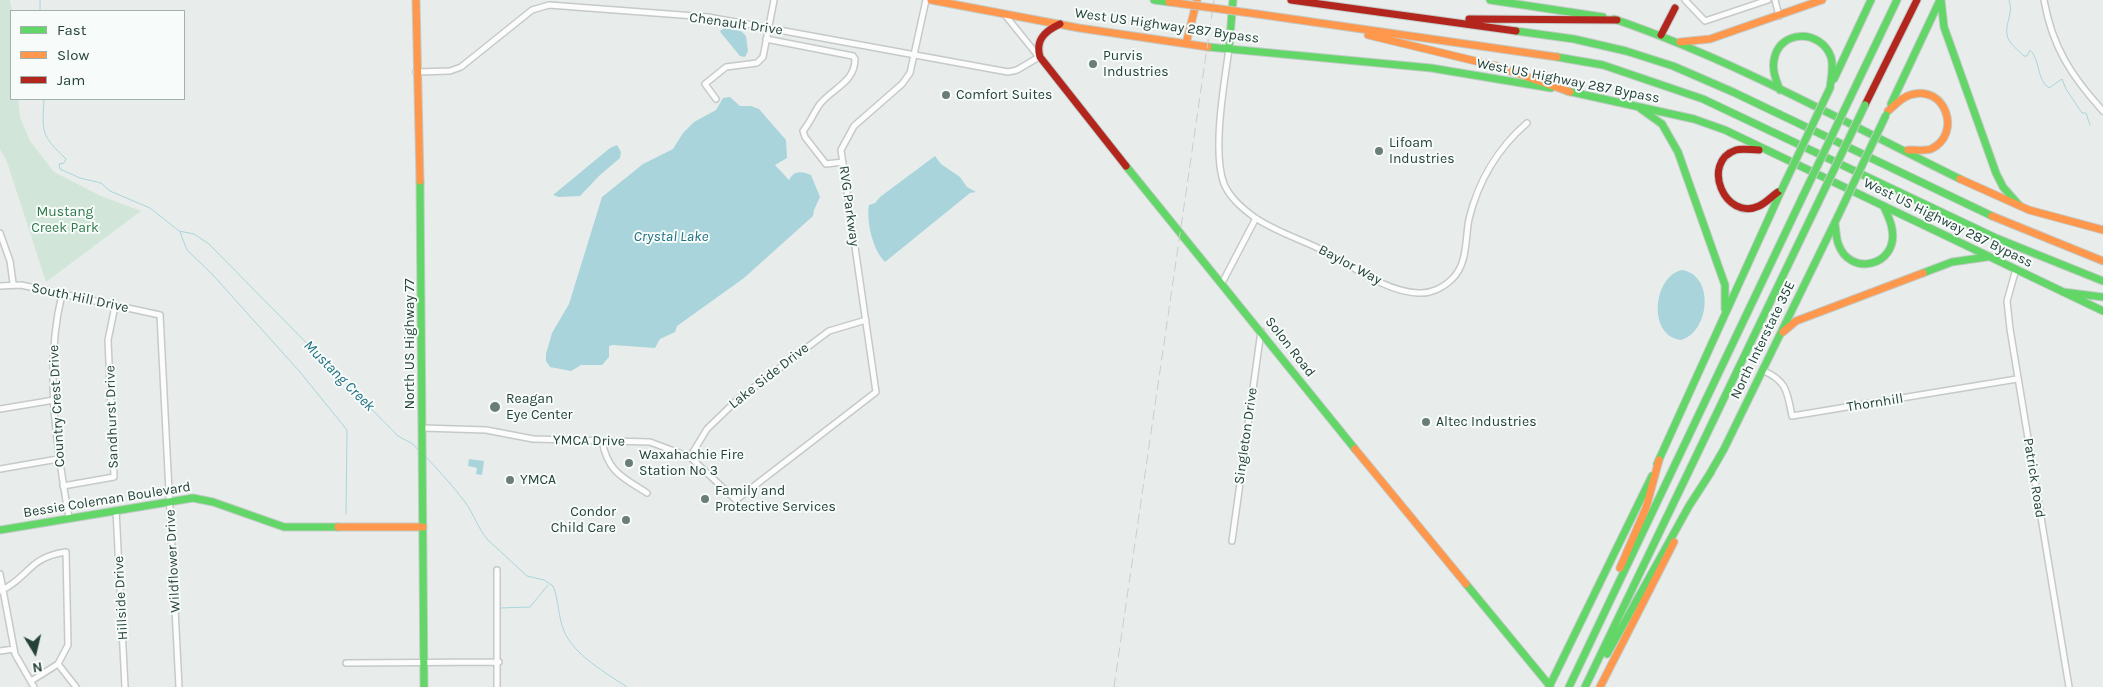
<!DOCTYPE html>
<style>
body{margin:0}
#map{position:relative;width:2103px;height:687px;overflow:hidden;background:#e8edeb;font-family:Karla,sans-serif}
canvas{display:block}
.legend{position:absolute;left:10px;top:10px;width:175px;height:90px;box-sizing:border-box;background:#f7fbf9;border:1px solid #a3b1ad;margin:0;padding:6px 9px;list-style:none;font-size:15px;color:#24423a}
.legend li{display:flex;align-items:center;gap:10px;height:25px}
.legend b{width:25px;border:1px solid #a3b1ad}
.north{position:absolute;left:10px;top:627px;width:50px;height:50px;-webkit-text-stroke:4px #f7fbf9;paint-order:stroke;rotate:171deg;font-size:14px;font-weight:700;line-height:20px;text-align:center;color:#24423a}
.north::after{content:'';display:block;margin:auto;width:18px;height:22px;background:#24423a;clip-path:polygon(50% 0,100% 100%,50% 72%,0 100%)}
</style>
<div id="map">
<canvas width="2103" height="687"></canvas>
<ul class="legend">
<li><b style="height:6px;background:#63d668"></b>Fast</li>
<li><b style="height:6px;background:#ff974d"></b>Slow</li>
<li><b style="height:6px;background:#b3261e"></b>Jam</li>
</ul>
<div class="north">N</div>
</div>
<script>
const ctx = document.querySelector('canvas').getContext('2d');
ctx.lineJoin = 'round';
function fillPath(path, color) { ctx.fillStyle = color; ctx.fill(path, 'evenodd'); }
function stroke(path, color, width, dash) { ctx.strokeStyle = color; ctx.lineWidth = width; ctx.lineCap = dash ? 'butt' : 'round'; ctx.setLineDash(dash || []); ctx.stroke(path); }
function label(font, color, halo, rows, align = 'center') {
  ctx.font = font + ' Karla,sans-serif'; ctx.lineWidth = 4; ctx.setLineDash([]); ctx.textBaseline = 'middle'; ctx.strokeStyle = halo; ctx.fillStyle = color; for (const [text, x, y, turn = 0] of rows) {
    ctx.save(); ctx.translate(x, y); ctx.rotate((+turn || 0) * Math.PI / 180); ctx.textAlign = isNaN(turn) ? turn : align; if (halo) ctx.strokeText(text, 0, 0); ctx.fillText(text, 0, 0); ctx.restore();
  }
}
const green = new Path2D(`
 M0,0H10L12,11L11,99H18L20,117L30,141L54,172L101,196L141,211L46,282L7,162L0,149Z`);
const water = new Path2D(`
 M724,28L741,31L746,36L748,51L745,57L740,56L721,33L720,31Z
 M730,97L740,106H751L759,109L786,140L787,158L775,165L789,180C794,170 802,171 811,175L820,197L814,210L813,216L744,278L677,326L675,332L660,339L655,348L613,345L609,346V357L602,365H581L571,371L550,367L546,361V354L552,333L569,304L602,197L643,164L673,149L683,133L694,122L716,110L723,98Z
 M617,145L621,152L620,158L600,175L580,196L559,197L553,195L610,148Z
 M935,156L941,164L960,177L967,187L976,192L970,193L885,262C873,250 866,222 869,205L875,203L880,197Z
 M1682,270C1715,275 1710,332 1681,340C1647,336 1653,276 1682,270Z
 M469,459L484,461L482,475L476,474L477,468L468,466Z`);
const stream = new Path2D(`
 M40,0V11
 M2009,0C2014,13 2005,22 2007,35C2008,43 2019,51 2024,56H2027L2030,50C2040,59 2037,81 2049,88L2062,79L2066,89L2082,113H2086L2090,125
 M44,99C42,133 41,135 66,159L64,163L59,164L60,169L80,178L101,183L110,191L150,208L179,231L194,234L209,244L398,436L413,444L419,451
 M180,232L187,250L212,274L300,372L347,430L346,514
 M426,457C440,472 453,486 465,502C474,514 478,529 488,540L527,576L544,580L553,586C559,600 558,617 564,631C574,655 606,673 627,687
 M500,608L530,607L548,585`);
const street = new Path2D(`
 M1685,0L1705,21L1768,0
 M1775,0L1779,16
 M2044,0C2052,46 2071,76 2103,111
 M766,39L853,56L855,59C855,82 833,88 820,104C814,112 810,123 803,131L805,137L826,164L843,162
 M1229,49C1224,84 1212,152 1224,184C1230,198 1242,208 1254,217C1274,231 1300,239 1322,250C1352,265 1383,291 1418,293C1430,294 1443,288 1452,279C1468,264 1465,239 1469,219C1478,182 1498,148 1527,123
 M416,72L450,71L461,67L532,10L549,5L708,17L1008,72L1017,70L1039,57L1005,15
 M716,99L705,84L726,67L757,63L763,57L774,0
 M0,233L10,261L13,283
 M2016,269L2007,301L2010,329L2069,687
 M1222,283L1256,218
 M0,286L21,285L160,315L179,687
 M62,294C44,368 56,444 69,518
 M1762,370C1787,381 1787,391 1792,416L2017,379
 M0,409L54,400
 M423,428L486,430L533,439L650,442L690,457L736,500L876,392L841,150L854,126L902,84L910,73L926,0
 M602,441C608,472 622,477 647,493
 M690,457L707,429L737,400L829,331L866,320
 M0,469L58,459
 M63,486L114,477L108,340L115,306
 M116,510L125,687
 M1232,541L1261,331
 M497,570V687
 M0,574L15,654L34,687
 M0,591C28,579 28,557 66,552L68,645L58,664L31,681
 M0,651L14,649
 M346,663L499,662
 M58,664L76,687`);
const fast = new Path2D(`
 M1154,0L1169,2
 M1490,0L1603,17
 M1941,0L1944,27L1996,173L2003,187L2019,205
 M1614,19C1734,60 1846,123 1960,179
 M1516,31L1574,39L1626,51L1673,66L1733,92L1992,216
 M1208,47L1431,68L1551,88
 M1229,49L1233,0
 M1557,57L1603,65L1703,99L1996,238L2103,281
 M1834,79L1871,0
 M1780,90C1776,80 1772,71 1774,60C1779,29 1821,29 1831,57C1834,67 1831,78 1830,88
 M1567,91L1694,119L1725,130L2103,311
 M1850,98L1897,0
 M1891,104L1940,0
 M1641,109L1662,124L1678,152L1725,285V309
 M1126,166L1355,449
 M420,181L424,687
 M1835,224C1836,230 1836,237 1838,243C1849,278 1899,266 1892,229C1891,221 1887,214 1884,207
 M1923,273L1952,262L1987,257
 M2063,292L2103,297
 M1657,464L1782,189
 M1709,475L1724,449L1838,216
 M0,530L193,498L213,502L284,527H338
 M1466,584L1550,686
 M1607,654L1689,506L1711,472
 M1549,687L1652,476
 M1569,687L1802,198
 M1585,687L1817,205`);
const slow = new Path2D(`
 M416,0L420,181
 M931,0L1079,28L1208,47
 M1257,14L1557,57
 M1368,35L1496,66L1570,92
 M1680,42L1710,39L1822,0
 M1186,44L1197,0
 M1888,111C1894,106 1902,97 1910,95C1945,83 1963,134 1931,149C1925,151 1915,150 1908,150
 M1960,179L2029,210L2103,230
 M1992,216L2103,261
 M1783,332L1796,321L1923,273
 M1355,449L1466,584
 M338,527H423
 M1620,568L1646,508L1659,460
 M1600,687L1674,542`);
const jam = new Path2D(`
 M1291,0L1516,31
 M1469,19L1617,20
 M1060,24C1045,31 1035,40 1040,57L1126,166
 M1661,35L1675,8
 M1865,105L1917,0
 M1759,150C1752,150 1742,148 1736,150C1700,162 1725,222 1759,206C1766,203 1772,196 1778,192`);
const rail = new Path2D(`
 M1114,687L1214,0`);
const fastBridge = new Path2D(`
 M1782,189L1830,88
 M1802,198L1850,98
 M1817,205L1865,105
 M1838,216L1886,115`);
const slowBridge = new Path2D(`
 M1169,2L1257,14`);
const markers = [
 [1093,64,5,"#697e78"],
 [946,95,5,"#697e78"],
 [1379,151,5,"#697e78"],
 [495,407,6,"#697e78"],
 [1426,422,5,"#697e78"],
 [629,463,5,"#697e78"],
 [510,480,5,"#697e78"],
 [705,499,5,"#697e78"],
 [626,520,5,"#697e78"]
];
const streetNames = [
 ["Chenault Drive",736,24,8],
 ["West US Highway 287 Bypass",1167,26,8],
 ["West US Highway 287 Bypass",1568,81,11],
 ["RVG Parkway",849,206,82],
 ["West US Highway 287 Bypass",1948,223,26],
 ["Baylor Way",1350,265,28],
 ["South Hill Drive",80,298,12],
 ["North Interstate 35E",1763,340,-64],
 ["North US Highway 77",410,344,-90],
 ["Solon Road",1290,347,52],
 ["Lake Side Drive",769,376,-38],
 ["Thornhill",1875,403,-9],
 ["Country Crest Drive",57,406,-93],
 ["Sandhurst Drive",112,417,-92],
 ["Singleton Drive",1246,436,-82],
 ["YMCA Drive",589,441,1],
 ["Patrick Road",2034,478,81],
 ["Bessie Coleman Boulevard",107,500,-9],
 ["Wildflower Drive",173,561,-93],
 ["Hillside Drive",121,598,-93]
];
const poiNames = [
 ["Purvis",1103,56],
 ["Industries",1103,72],
 ["Comfort Suites",956,95],
 ["Lifoam",1389,143],
 ["Industries",1389,159],
 ["Reagan",506,399],
 ["Eye Center",506,415],
 ["Altec Industries",1436,422],
 ["Waxahachie Fire",639,455],
 ["Station No 3",639,471],
 ["YMCA",520,480],
 ["Family and",715,491],
 ["Protective Services",715,507],
 ["Condor",616,512,"right"],
 ["Child Care",616,528,"right"]
];
const parkNames = [
 ["Mustang",65,212],
 ["Creek Park",65,228]
];
const waterNames = [
 ["Crystal Lake",671,237],
 ["Mustang Creek",339,376,45]
];
fillPath(green, '#d1e6d8');
fillPath(water, '#a9d4db');
stroke(stream, '#a9d4db', 1);
stroke(street, '#c5cac8', 8);
stroke(fast, '#c3cbc8', 9);
stroke(slow, '#c3cbc8', 9);
stroke(jam, '#c3cbc8', 9);
stroke(street, '#fcfcfc', 5);
stroke(fast, '#63d668', 7);
stroke(slow, '#ff974d', 7);
stroke(jam, '#b3261e', 7);
stroke(rail, '#c9cdcc', 1, [10, 5]);
stroke(fastBridge, '#c3cbc8', 9, []);
stroke(slowBridge, '#c3cbc8', 9, []);
stroke(fastBridge, '#63d668', 7);
stroke(slowBridge, '#ff974d', 7);
for (const [x, y, r, color] of markers) { const dot = new Path2D(); dot.arc(x, y, r, 0, 2 * Math.PI); ctx.fillStyle = color; ctx.fill(dot); stroke(dot, '#f7fbf9', 2); }
label('14px', '#24423a', '#f7fbf9', streetNames);
label('14px', '#24423a', '#f7fbf9', poiNames, 'left');
label('14px', '#2d7a4b', '#f7fbf9', parkNames);
label('italic 15px', '#1c6f80', '#f7fbf9', waterNames);
</script>
